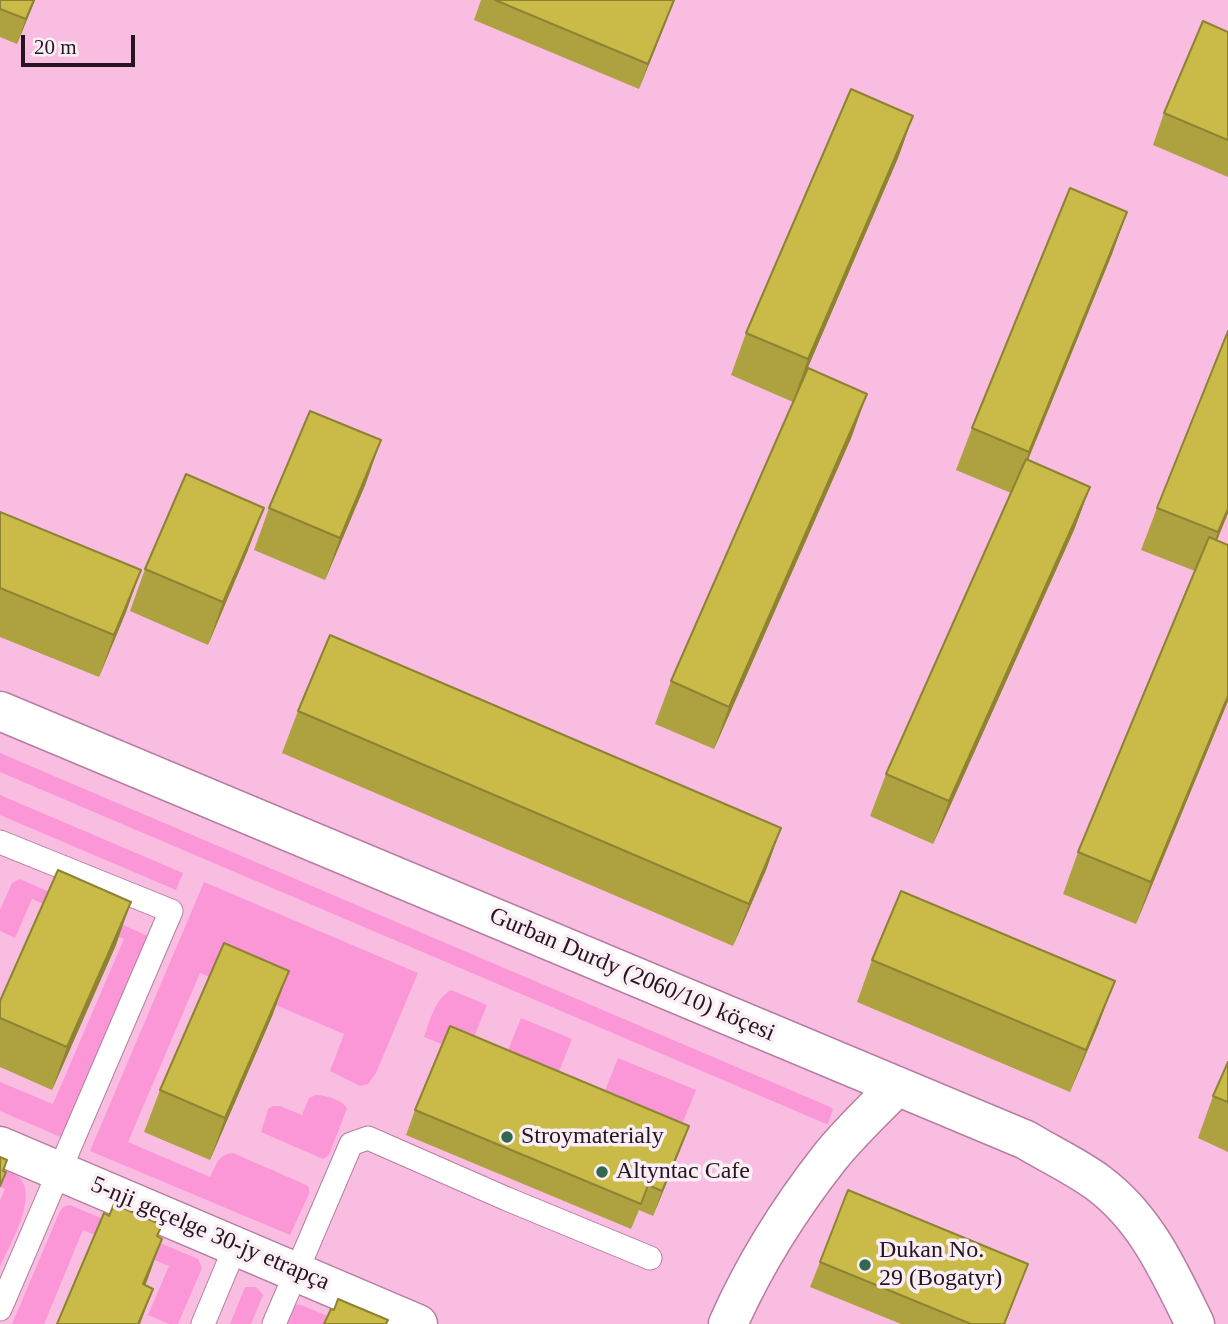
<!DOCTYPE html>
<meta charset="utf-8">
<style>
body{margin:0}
#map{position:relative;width:1228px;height:1324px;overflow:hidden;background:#f9bde1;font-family:Georgia,serif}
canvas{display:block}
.scale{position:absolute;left:21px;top:35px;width:114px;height:32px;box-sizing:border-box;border:4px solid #281320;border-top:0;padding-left:9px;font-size:21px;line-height:24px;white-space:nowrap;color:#281320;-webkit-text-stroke:5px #fbeff6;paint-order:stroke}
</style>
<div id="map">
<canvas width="1228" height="1324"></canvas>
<div class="scale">20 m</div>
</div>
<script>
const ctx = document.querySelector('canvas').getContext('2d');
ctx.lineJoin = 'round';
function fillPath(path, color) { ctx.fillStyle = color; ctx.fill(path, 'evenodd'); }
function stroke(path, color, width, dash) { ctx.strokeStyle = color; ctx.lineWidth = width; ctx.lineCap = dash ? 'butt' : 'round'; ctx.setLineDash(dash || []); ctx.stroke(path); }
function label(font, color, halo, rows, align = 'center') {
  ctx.font = font + ' Georgia,serif'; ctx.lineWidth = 7; ctx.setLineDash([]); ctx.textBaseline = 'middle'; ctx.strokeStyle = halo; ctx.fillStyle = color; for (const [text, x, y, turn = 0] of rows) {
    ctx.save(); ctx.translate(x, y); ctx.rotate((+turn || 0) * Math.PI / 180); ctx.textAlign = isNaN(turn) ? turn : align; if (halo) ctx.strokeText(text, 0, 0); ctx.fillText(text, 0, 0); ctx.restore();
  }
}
const green = new Path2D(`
 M0,753L828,1106L833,1109L828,1124L824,1123L0,772Z
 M0,795L183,873L176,890L0,815Z
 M20,879L150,937L63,1138L0,1111V1082L53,1104L124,939L32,899L15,938L0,931V910L12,883Z
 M204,882L418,973L376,1073L368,1084L360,1086L330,1071L344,1034L200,973L128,1142L210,1177C216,1166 218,1154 233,1153L304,1184L309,1187V1194L290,1235L90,1151Z
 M451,990L487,1005L467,1054L424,1037C430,1020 435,999 451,990Z
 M521,1018L572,1039L552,1089L501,1068Z
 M618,1058L696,1090L676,1139L598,1108Z
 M316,1095C326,1095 342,1100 347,1108L329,1155L323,1159L261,1132L268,1109L273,1106H280L302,1115L309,1098Z
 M0,1169C6,1171 16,1174 20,1178C38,1198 9,1246 0,1267V1201L5,1189L0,1187Z
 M70,1205L198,1259L202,1268L178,1324H169L148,1315L169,1266L83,1230L44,1324H12L60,1211L63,1207Z
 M245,1287H256L263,1295L251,1324H230Z
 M293,1304L301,1305L347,1324H283Z`);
const service = new Path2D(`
 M0,842L171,911L0,1309
 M203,1324L236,1245
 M274,1324L351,1144L368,1138L507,1199L650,1258`);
const minor = new Path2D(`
 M0,711L1026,1140C1049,1154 1075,1166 1097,1182C1146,1218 1169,1271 1195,1324
 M0,1146L418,1324
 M728,1324C754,1265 790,1208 830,1157C850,1132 875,1109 897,1086`);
const wall = new Path2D(`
 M0,0H35L17,44L0,37Z
 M481,0H674L639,89L474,20Z
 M1228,32V177L1153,145L1164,113Z
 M913,116L898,158L793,402L731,375L746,333Z
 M1127,212L1112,254L1028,460L1090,487L1074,530L933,844L870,816L886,774L1011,493L956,470L972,428Z
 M852,436L714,749L655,724L671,681Z
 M366,483L325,580L254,550L269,508Z
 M1157,508L1228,513L1217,540L1228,701L1136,924L1063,894L1078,852L1195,571L1141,550Z
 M0,512L141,570L126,612L99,677L0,637Z
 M248,550L208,645L130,611L145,569Z
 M298,711L781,828L766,870L733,946L282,753Z
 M116,945L52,1090L0,1067V1001Z
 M872,960L1099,1023L1070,1092L857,1002Z
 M273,1014L210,1160L144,1132L160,1090Z
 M1228,1062V1152L1198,1138L1213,1096Z
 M415,1110L680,1150L653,1216L639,1210L631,1229L406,1135Z
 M820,1262L1028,1264L1005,1324H901L810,1287Z`);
const shadedWall = new Path2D(`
 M34,0H35L17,44L26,19Z
 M674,0L666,22L639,89L648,64Z
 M913,116L898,158L793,402L808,359Z
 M1127,212L1112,254L1014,494L1029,452Z
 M867,394L852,436L714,749L729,707Z
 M381,440L366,483L325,580L340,538Z
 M1090,487L1074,530L933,844L949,801Z
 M264,508L248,550L208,645L223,602Z
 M1228,509V513L1203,575L1218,532Z
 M141,570L126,612L99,677L114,635Z
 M1228,696V701L1136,924L1151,882Z
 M781,828L766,870L733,946L749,904Z
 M131,902L116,945L52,1090L67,1047Z
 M289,971L273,1014L210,1160L225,1118Z
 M1115,981L1099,1023L1070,1092L1086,1050Z
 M689,1126L680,1150L653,1216L662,1191Z
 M162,1239L147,1281L129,1324L143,1284Z
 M1028,1264L1005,1324H1004Z
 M153,1289L140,1324H138Z`);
const building = new Path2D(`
 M0,0H34L26,19L0,9Z
 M495,0H674L648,64Z
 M1203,21L1228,32V140L1164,113Z
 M851,89L913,116L808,359L746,333Z
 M1070,188L1127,212L1029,452L972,428Z
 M1228,331V509L1218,532L1157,508Z
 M808,368L867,394L729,707L671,681Z
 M310,411L381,440L340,538L269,508Z
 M1026,459L1090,487L949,801L886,774Z
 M186,474L264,508L223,602L145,569Z
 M0,512L141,570L114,635L0,588Z
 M1209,537L1228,545V696L1151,882L1078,852Z
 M330,635L781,828L749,904L298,711Z
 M58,870L131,902L67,1047L0,1018V1001Z
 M901,891L1115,981L1086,1050L872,960Z
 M224,943L289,971L225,1118L160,1090Z
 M450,1026L689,1126L662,1191L648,1185L641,1204L415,1110Z
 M1228,1062V1102L1213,1096Z
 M0,1157L7,1160L3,1171L6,1172L0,1186Z
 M848,1190L1028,1264L1004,1324H971L820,1262Z
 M114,1204L162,1225L157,1236L162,1239L143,1284L153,1289L138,1324H57L104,1213L109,1216Z
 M338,1299L388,1320L386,1324H324L331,1309L334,1310Z`);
const markers = [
 [507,1137,7,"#31684f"],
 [602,1172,7,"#31684f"],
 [865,1265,7,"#31684f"]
];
const streetNames = [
 ["Gurban Durdy (2060/10) köçesi",632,975,23],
 ["5-nji geçelge 30-jy etrapça",210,1234,23]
];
const poiNames = [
 ["Stroymaterialy",521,1137],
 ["Altyntac Cafe",616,1172],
 ["Dukan No.",879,1251],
 ["29 (Bogatyr)",879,1279]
];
fillPath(green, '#fc97d7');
stroke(service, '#b67ea0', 25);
stroke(minor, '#b67ea0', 41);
stroke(service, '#fff', 23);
stroke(minor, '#fff', 38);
fillPath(wall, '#aea13f');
fillPath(shadedWall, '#8d8333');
fillPath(building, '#cabb49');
stroke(building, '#8d8333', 2);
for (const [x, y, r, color] of markers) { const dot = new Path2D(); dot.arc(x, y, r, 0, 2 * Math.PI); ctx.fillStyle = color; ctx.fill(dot); stroke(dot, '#fbeff6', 2.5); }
label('24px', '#281320', '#fbeff6', streetNames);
label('24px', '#281320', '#fbeff6', poiNames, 'left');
</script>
